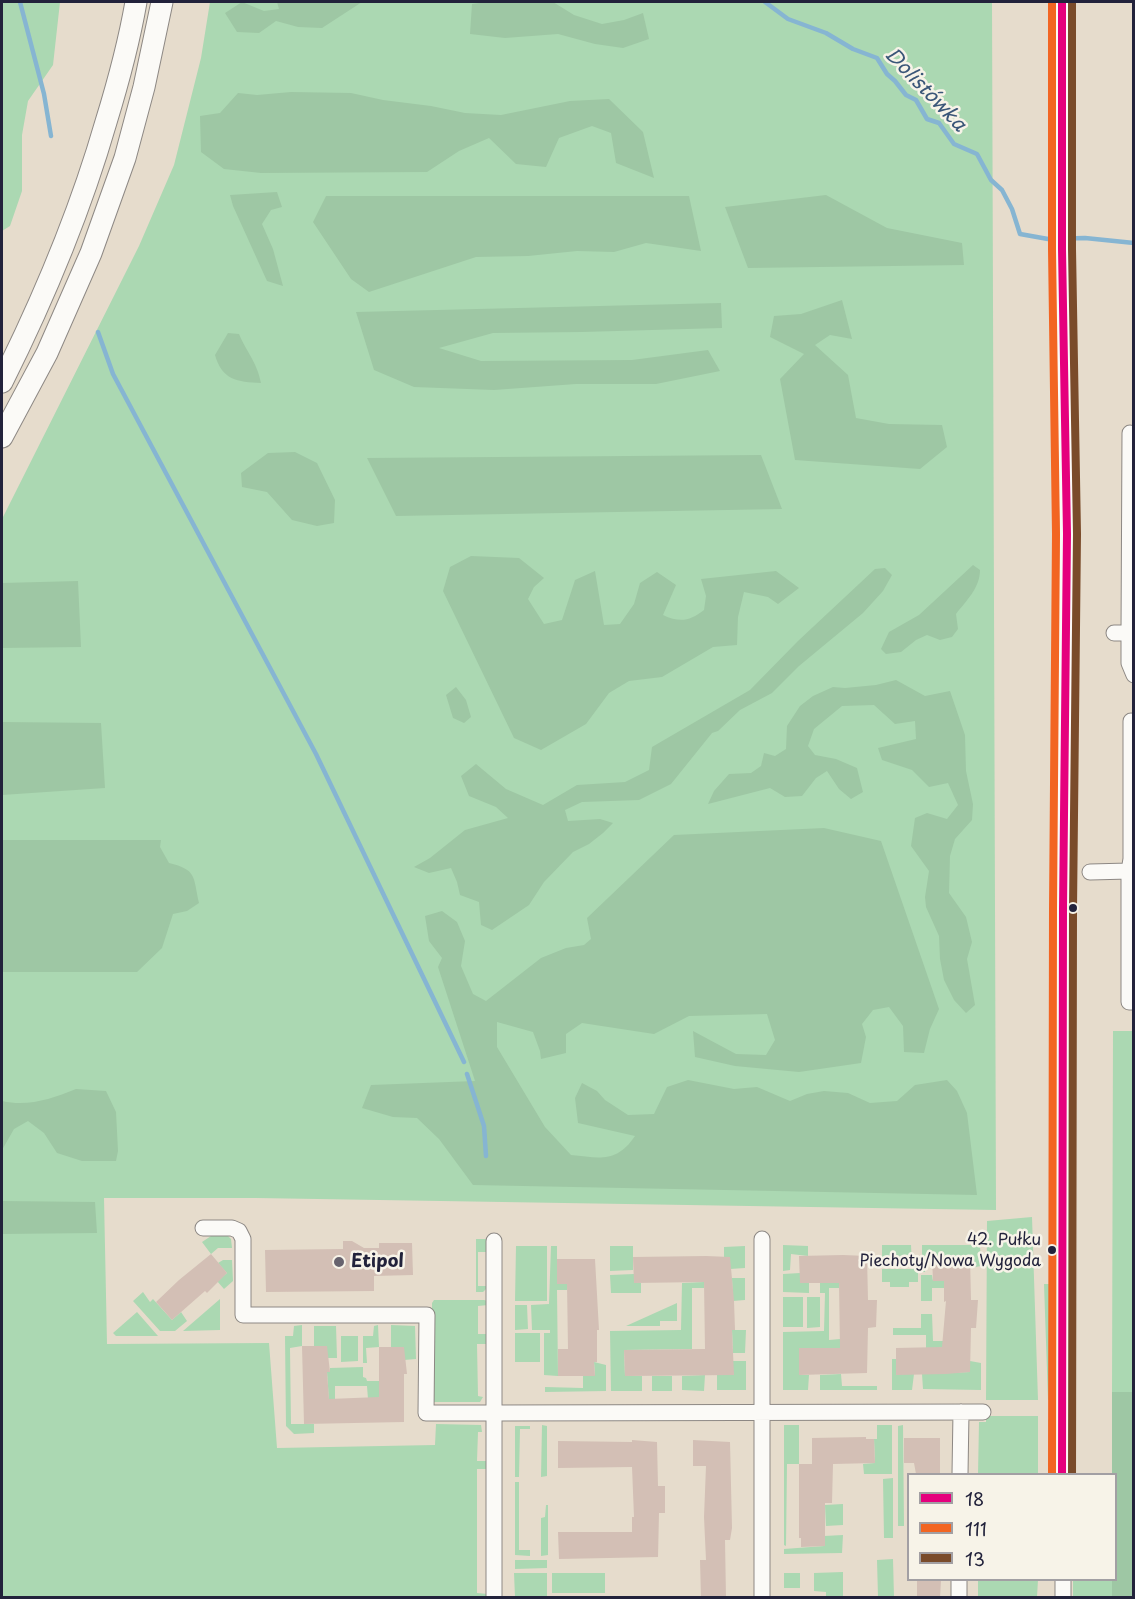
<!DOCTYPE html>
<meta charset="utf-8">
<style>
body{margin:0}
#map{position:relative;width:1135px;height:1599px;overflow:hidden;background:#e6dccc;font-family:"Playpen Sans",sans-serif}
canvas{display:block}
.frame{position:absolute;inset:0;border:3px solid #22223b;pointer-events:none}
.legend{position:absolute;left:907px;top:1473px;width:210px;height:108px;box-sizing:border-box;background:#f7f3e8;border:2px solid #a29fa3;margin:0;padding:8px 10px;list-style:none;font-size:18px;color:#22223b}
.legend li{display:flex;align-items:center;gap:12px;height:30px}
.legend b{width:30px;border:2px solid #a29fa3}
</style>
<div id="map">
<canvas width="1135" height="1599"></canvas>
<div class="frame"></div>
<ul class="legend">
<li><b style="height:8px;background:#e5007d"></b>18</li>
<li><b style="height:8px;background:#f26522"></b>111</li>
<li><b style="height:8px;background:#7a4b2a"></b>13</li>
</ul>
</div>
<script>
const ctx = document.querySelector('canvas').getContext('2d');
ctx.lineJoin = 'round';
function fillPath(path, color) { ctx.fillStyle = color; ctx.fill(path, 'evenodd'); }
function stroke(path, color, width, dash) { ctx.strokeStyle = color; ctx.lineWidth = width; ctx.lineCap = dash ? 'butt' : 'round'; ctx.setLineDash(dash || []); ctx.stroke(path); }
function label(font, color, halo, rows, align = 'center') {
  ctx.font = font + ' "Playpen Sans",sans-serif'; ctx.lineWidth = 5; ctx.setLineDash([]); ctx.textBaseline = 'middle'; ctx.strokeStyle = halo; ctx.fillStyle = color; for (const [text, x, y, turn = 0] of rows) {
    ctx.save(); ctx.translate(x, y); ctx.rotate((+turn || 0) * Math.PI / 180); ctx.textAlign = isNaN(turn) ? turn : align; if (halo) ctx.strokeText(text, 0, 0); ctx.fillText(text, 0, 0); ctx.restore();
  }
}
const green = new Path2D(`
 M2,2H60L53,65L28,101L22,135V191L10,226L2,231Z
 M210,2H992L996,1210L256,1198H104L107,1344L269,1343L277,1448L435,1445L436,1424L481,1425L482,1432H478L477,1461H488V1469H477V1593L488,1594V1597H2V519L139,246L174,165L201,58Z
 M1113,1031H1133V1392H1112Z
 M1032,1217L1038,1400H986L987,1221Z
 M211,1236H228L231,1239L232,1248H218L211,1254L202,1242Z
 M476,1239H489V1252H478V1286H489L483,1292H476Z
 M783,1245L808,1246V1256L791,1254L790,1270L783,1271Z
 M882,1245H911L912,1266H882Z
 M922,1245H980L981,1266L970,1268V1258L962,1257H925V1272H922Z
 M516,1246H547V1301H515Z
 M551,1246H557V1283L568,1284L567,1290H557L558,1376L544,1375V1333H550V1330H532L531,1305L549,1304Z
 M610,1246H633V1270L610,1271Z
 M745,1246V1268L730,1269V1257H724V1247Z
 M223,1260H232L233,1281L224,1289L217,1281L227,1273L218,1263Z
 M882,1269H918V1282H909V1287H890V1282H882Z
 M800,1273V1283H809V1293L783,1292V1274Z
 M634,1274V1282L641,1283V1293H611L610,1275Z
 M921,1275H932L933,1281H945L947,1288H932V1301H921Z
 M732,1278H745V1300L733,1301Z
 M704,1282V1288H692V1349L624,1350L625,1376H642V1391H611L610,1331L681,1330L682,1283Z
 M820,1283H839V1288H829V1340L840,1339V1348H799V1375H809L808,1390H783V1332L824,1331L825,1293H820Z
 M1044,1284H1053L1052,1400H1048Z
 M143,1292L150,1302L153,1299L172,1320L181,1312L187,1321L175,1331H160L133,1301Z
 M783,1297H803V1327H783Z
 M807,1297H820V1327L807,1328Z
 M220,1299V1330L183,1331Z
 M434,1300H484L488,1301V1305L478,1306V1334H488V1344H477L478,1396L483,1397L480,1402H434L432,1399V1303Z
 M677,1303V1321H660V1326H626Z
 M515,1305H527L528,1329L515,1330Z
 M137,1312L158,1336H116L113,1333Z
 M921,1314H932L933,1341H947V1347L926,1349V1335H893V1328H921Z
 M302,1325V1346L290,1348L291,1424H314V1433L294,1434L286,1426L285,1336H293L294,1326Z
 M378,1325L379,1347L366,1348L367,1363H363V1336H373L374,1326Z
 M391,1325L415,1326L416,1359L404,1360V1347H391Z
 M314,1326H336L337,1358H327V1346H314Z
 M732,1330H746L745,1353H733Z
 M515,1333H540V1362H515Z
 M341,1336H358V1361L341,1362Z
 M892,1359H896L914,1374L912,1390H892Z
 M731,1361H746V1390H717V1375Z
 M970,1361L981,1363V1390L923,1389L922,1374L970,1372Z
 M594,1362L606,1365V1391L545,1392V1387L583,1388V1376L595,1375Z
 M363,1367V1377L366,1378L367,1381H380L379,1399H368L367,1386H335V1401H329L327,1372H330V1368Z
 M841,1374L842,1386H877V1390H820V1375Z
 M705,1375L704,1391L682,1390V1376Z
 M652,1376H672V1391H652Z
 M986,1416H1038V1474H978L979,1422H986Z
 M1048,1419L1053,1426V1474H1048Z
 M542,1425L547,1426V1476L541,1477Z
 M784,1425H799V1464H787L786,1546L784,1545Z
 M877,1425H892V1474H864L863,1464L875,1463L874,1439H877Z
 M903,1425L904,1526H898V1426Z
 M515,1426H530V1429H520L519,1477H515Z
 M893,1478V1538H884L883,1479Z
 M515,1482H519V1550H530V1556L515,1555Z
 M843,1504V1525L826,1526L825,1505Z
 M546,1505H548V1555L541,1556V1518L545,1517Z
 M843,1535L842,1553L784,1554V1549L824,1546V1536Z
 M893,1559L894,1597H878L877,1560Z
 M515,1560H547V1568L515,1569Z
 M843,1572V1597H826V1592L814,1591V1573Z
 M514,1573H547V1597H515Z
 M552,1573H605V1593H552Z
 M784,1573H800V1588H784Z
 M978,1580H1038L1037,1597H978Z
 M1073,1580H1112V1597H1073Z`);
const forest = new Path2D(`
 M242,2L264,11L279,9L277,2H362L322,28L298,27L276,21L259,33L237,32L225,13Z
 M486,2H553L574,15L602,24L624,20L643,13L649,39L623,48L595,44L558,34L505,38L470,34L472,4Z
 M291,92L351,93L383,100L431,106L465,113L501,115L570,101L609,99L643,132L654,178L616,163L611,133L592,126L559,138L546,167L516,164L489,138L459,151L427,172L261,173L224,169L201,152L200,116L220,113L238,93L257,95Z
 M277,192L282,207L271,210L262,224L273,249L283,286L267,281L233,206L230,195Z
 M826,195L887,228L962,243L964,265L748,268L725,207Z
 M326,196H689L701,251L646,243L614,252L577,251L528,256L476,257L369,292L351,279L313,222Z
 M842,300L852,339L830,335L815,345L848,375L856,418L889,424L942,425L947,447L920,469L795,460L780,379L804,354L770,337L774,316L801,314Z
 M721,303L722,328L582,332L493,333L439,348L481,361L632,360L708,350L720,371L656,384H576L494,390L414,387L374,370L356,312Z
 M228,333L239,334C247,353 257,362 261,383C237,382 222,380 215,355Z
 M295,452L317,463L335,500L334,523L317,526L292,520L267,492L242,487L241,473L268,453Z
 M761,455L782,509L396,516L367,458Z
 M471,556L519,558L544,578L534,587L528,599L544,624L562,620L575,580L595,571L604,625L620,624L634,604L640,583L657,572L676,585L663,615C680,623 690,621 704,610L706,596L701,579L776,571L799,588L778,604L768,597L744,592L738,617L737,645L713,647L662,677L629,681L609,693L586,724L541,750L514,738L443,591L450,567Z
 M973,565L980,570C980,588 966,601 956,614L958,629L952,637L940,640L927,635L916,640L901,652L886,654L881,649L889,632L919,615Z
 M885,568L892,575L883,591L863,613L799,666L772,693L740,710L718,731L712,733L671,784L639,800L582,802L565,810L568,821L600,819L613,823L603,833L589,844L573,852L544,882L529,905L492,930L481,925L479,902L460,895L457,882L451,868L429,873L414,867L430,858L465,830L508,818L496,807L469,796L461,776L476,764L506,789L543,805L577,785L625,782L649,770L652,747L750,690L798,641L875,569Z
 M78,581L81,647L2,648V583Z
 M896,680L925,696L950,691L965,735L966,771L973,804L972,820L955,839L950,856L949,893L966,917L972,942L967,959L975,1005L966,1013L954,1000L944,980L940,959L939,936L926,907L925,897L929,871L911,846L915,818L927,813L947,819L958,805L948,783L929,787L912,770L882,760L878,748L916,739L915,721L895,724L874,705L842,706L814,729L808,746L815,755L836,759L857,768L863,792L851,799L839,789L827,771L816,778L802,796L785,797L770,788L708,804L714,791L729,774L751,773L761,766L764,753L775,756L786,749L787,726L800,706L813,696L833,687L845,688L876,685Z
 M456,687L466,700L471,717L464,723L453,718L446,695Z
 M2,722L101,723L105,788L2,795Z
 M824,828L881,841L939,1009L930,1029L924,1053L904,1052L903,1026L889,1007L873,1010L862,1024L866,1037L861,1063L799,1072L735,1066L695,1057L693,1031L736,1054L766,1055L775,1040L767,1014L689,1016L654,1034L582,1023L566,1034V1053L541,1059L540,1051L533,1032L497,1022V1047L545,1127L571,1155C600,1158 617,1163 635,1136L578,1123L575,1098L582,1083L597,1091L605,1100L628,1115L654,1114L667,1087L688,1080L734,1089L757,1087L790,1101L807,1094L824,1091L848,1093L870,1103L897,1101L915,1085L947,1080L957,1091L967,1113L977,1195L473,1185L439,1139L417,1118L393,1117L362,1108L371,1085L475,1081L438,967L442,958L429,941L425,916L442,911L457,922L465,941L461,966L473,994L486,1001L541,958L566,948L584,945L591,939L587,918L674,835Z
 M2,840H161L160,847L169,863C197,870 193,876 199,903L187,911L173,914L162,948L137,972H2Z
 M76,1089L106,1091L116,1112L118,1151L116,1161H82L57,1153L44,1133L28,1121L14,1129L2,1150V1101C28,1107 51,1099 76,1089Z
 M2,1201L95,1202L97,1233L2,1234Z
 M1112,1392H1133V1597H1112V1580H1116V1474H1112Z`);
const stream = new Path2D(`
 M20,2L44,94L51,136
 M765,2L788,19L826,33L853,49L877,58L887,74L895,81L906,95L916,100L927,119L939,123L954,144L977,154L991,180L1002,190L1012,209L1020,234L1048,239L1085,238L1134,243
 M98,332L113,374L316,754L464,1062
 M467,1074L484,1126L486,1156`);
const building = new Path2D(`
 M343,1241H352L364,1248H379V1243H412L413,1275L374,1276V1291L266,1292L265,1250L343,1249Z
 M211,1254L227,1273L207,1293L205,1291L172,1320L156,1302L179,1280Z
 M843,1255L867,1256L868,1300H877L876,1327L868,1328L867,1373L799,1375V1348H840L839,1283H800L799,1256Z
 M706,1256L730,1257L734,1301L735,1330H732L734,1375L625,1376L624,1350L705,1349L704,1282L634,1283L633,1257Z
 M932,1257L970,1258L971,1300H978L976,1328H971L970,1372L946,1374L896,1375V1348L942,1347L946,1301L944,1302V1281H933Z
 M557,1259H595L599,1330H597V1362H594L595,1376H558V1349H568L567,1284H557Z
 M302,1346H327L330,1372H327L329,1399L379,1397V1347H404L407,1374H404V1422L304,1424Z
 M866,1437V1439H874L875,1463L833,1464L832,1503H825V1546L801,1547V1538H799V1464H812V1438Z
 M904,1438H940V1474H916L914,1463H904Z
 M632,1440L657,1442L658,1486H665V1513H659L658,1557L559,1559L558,1532H632V1517H634L632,1467L558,1468V1441L632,1442Z
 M693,1440L730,1442L732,1528L730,1540H725L726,1598H701L700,1560H706L704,1517L706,1466H693Z
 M917,1580H941L940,1598H917Z`);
const minor = new Path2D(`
 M1062,2V249L1067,534L1063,909L1062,1474
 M1114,633H1129V663L1134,675
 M1129,633L1130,433
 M1129,871V1002H1134
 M1090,872L1129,871L1131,859V721
 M203,1228H232L239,1231L243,1239V1315H427L426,1413H494V1598
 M762,1239V1598
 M494,1241V1413L983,1412
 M960,1474L961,1412
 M1063,1580V1598
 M959,1598V1580`);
const highway = new Path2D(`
 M2,382C44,298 80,212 106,122C118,83 129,42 136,2
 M2,437L47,353L91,253L125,158L144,87L162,2`);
const bus1 = new Path2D(`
 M1062,2V249L1067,534L1063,909L1062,1474`);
const bus2 = new Path2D(`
 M1052,2V249L1056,534L1053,909L1052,1474`);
const bus3 = new Path2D(`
 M1072,1474L1073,909L1077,534L1072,249V2`);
const markers = [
 [1073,908,5,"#22223b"],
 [1052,1250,5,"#22223b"],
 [339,1262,6,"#67636e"]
];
const busNames = [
 ["42. Pułku",1041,1241],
 ["Piechoty/Nowa Wygoda",1041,1262]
];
const poiNames = [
 ["Etipol",351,1262]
];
const waterNames = [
 ["Dolistówka",925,90,46]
];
fillPath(green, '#abd8b2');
fillPath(forest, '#9ec7a4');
stroke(stream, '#86b5d2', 4.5);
fillPath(building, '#d3bfb5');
stroke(minor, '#8d8884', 17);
stroke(highway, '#8d8884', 23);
stroke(minor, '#fbfaf7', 15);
stroke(highway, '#fbfaf7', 21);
stroke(bus1, '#e5007d', 8);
stroke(bus2, '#f26522', 8);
stroke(bus3, '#7a4b2a', 8);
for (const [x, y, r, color] of markers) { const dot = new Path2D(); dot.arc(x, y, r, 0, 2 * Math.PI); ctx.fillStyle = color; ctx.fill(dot); stroke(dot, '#f7f3e8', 2); }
label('16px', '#22223b', '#f7f3e8', busNames, 'right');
label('bold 18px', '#22223b', '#f7f3e8', poiNames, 'left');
label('italic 20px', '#3a5678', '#f7f3e8', waterNames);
</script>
